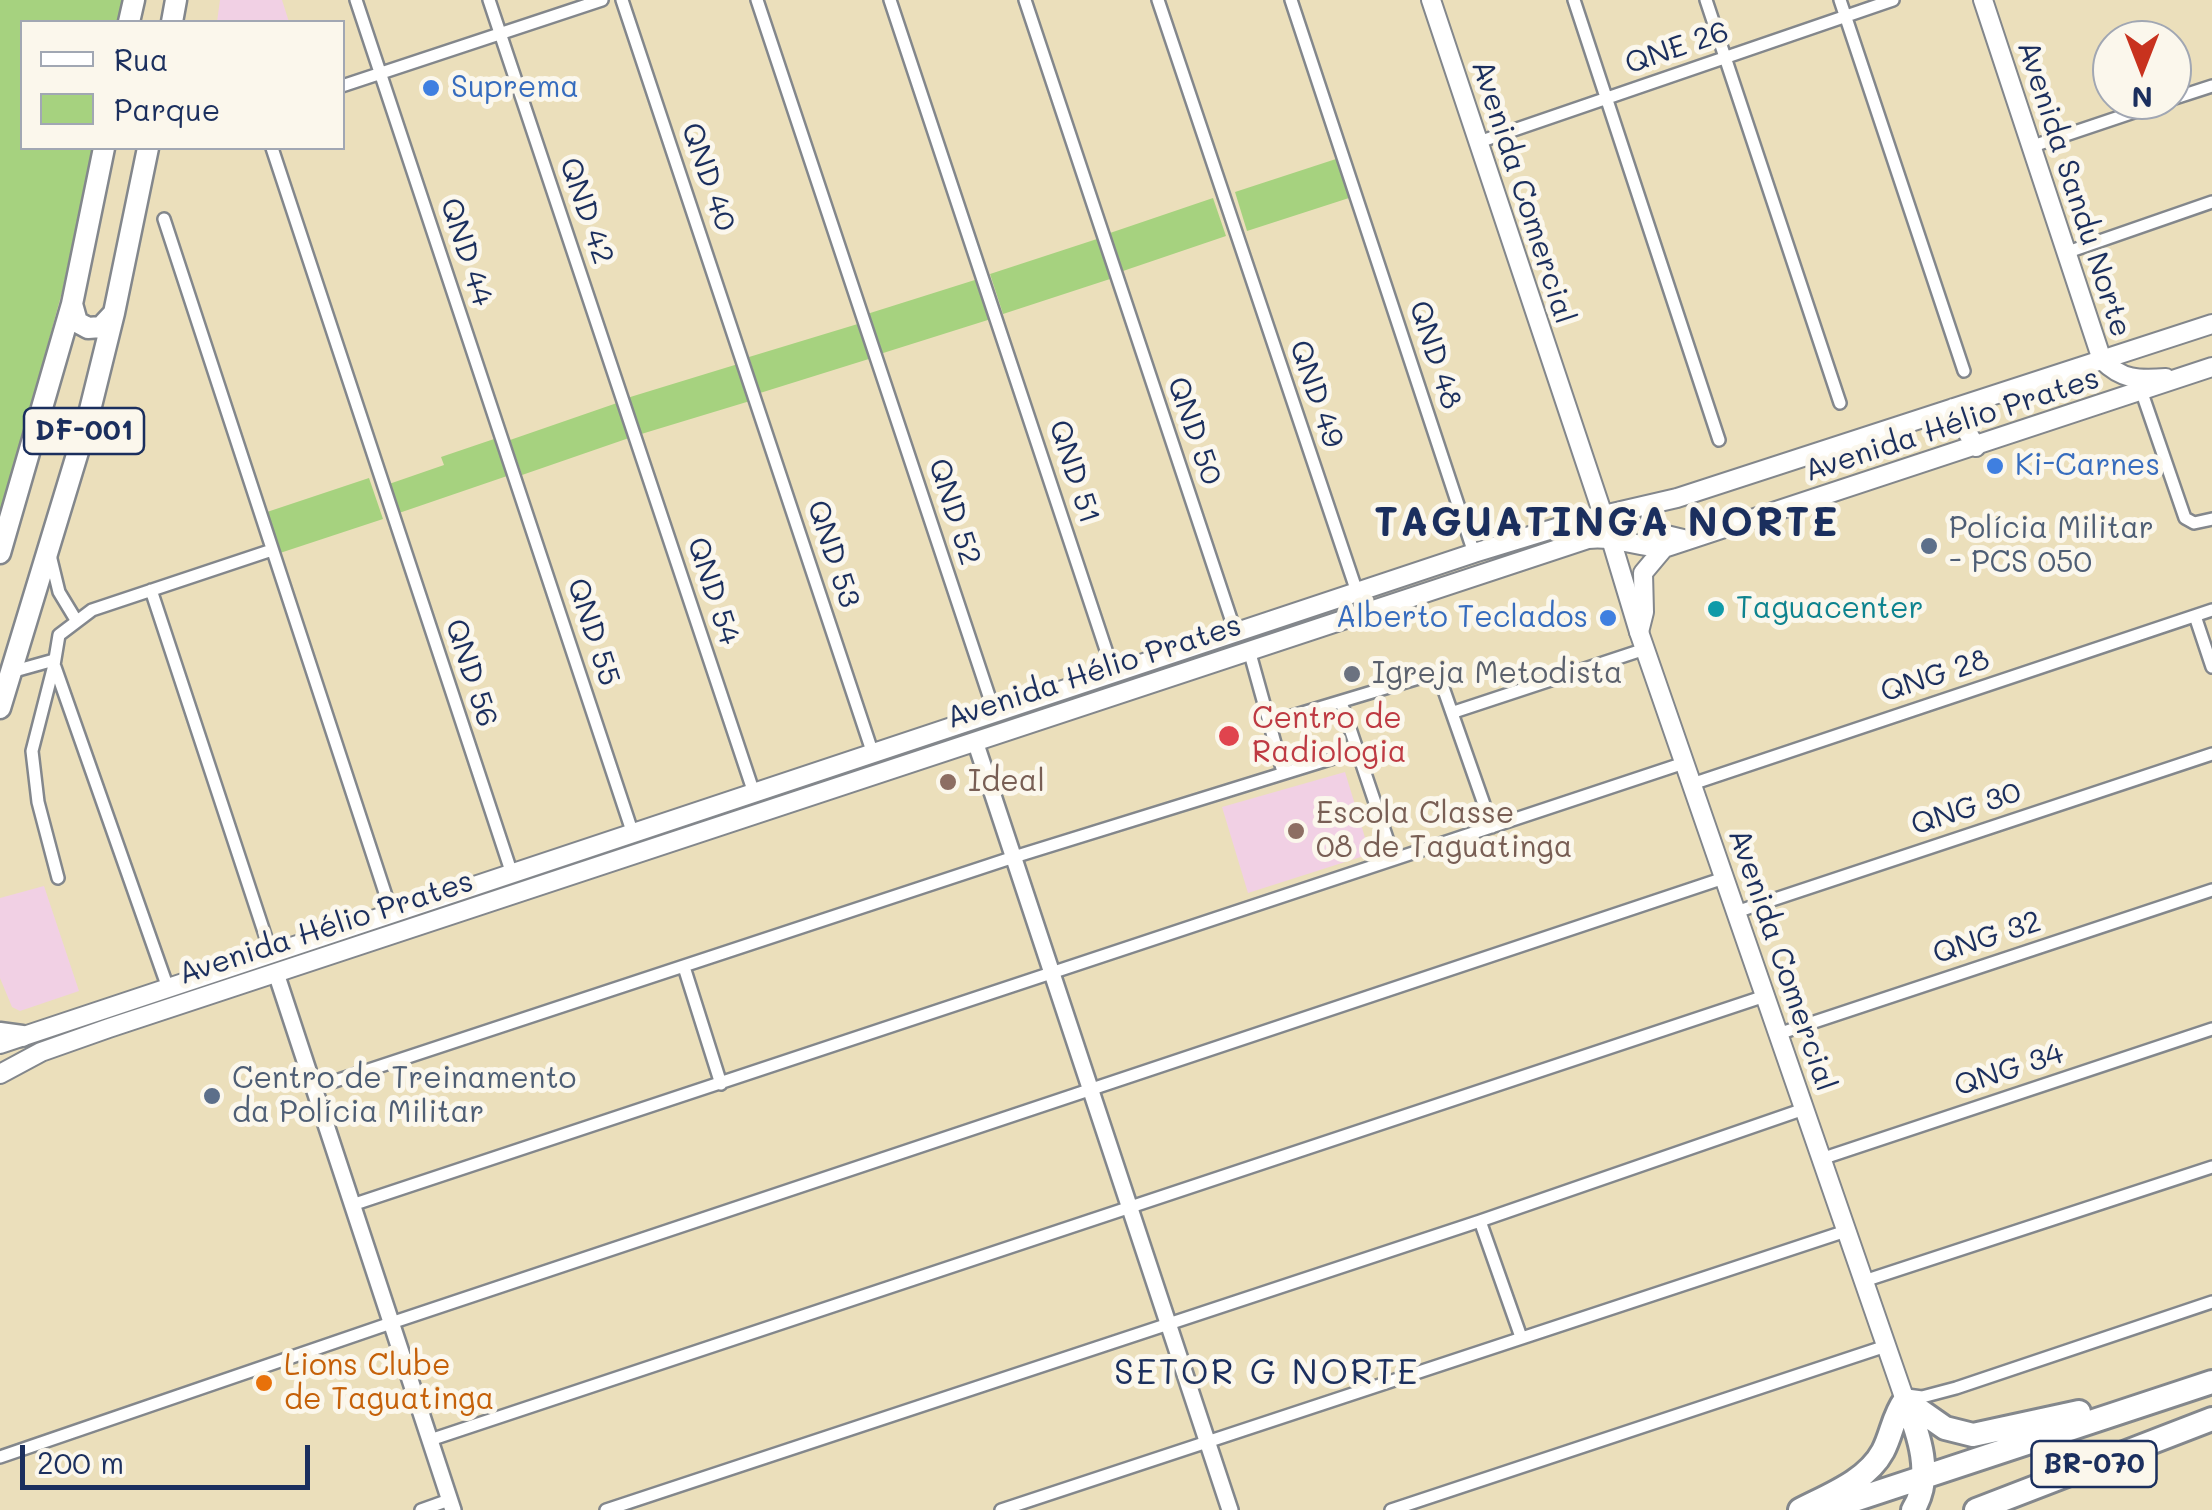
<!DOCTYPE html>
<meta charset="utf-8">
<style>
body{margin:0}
#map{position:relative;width:2212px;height:1510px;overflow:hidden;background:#ebdfbb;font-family:Mali,sans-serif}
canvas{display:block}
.legend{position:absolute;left:20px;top:20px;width:325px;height:130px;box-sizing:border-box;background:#fbf7ec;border:2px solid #a1a7b3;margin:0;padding:12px 18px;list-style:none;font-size:30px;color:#1b2f5e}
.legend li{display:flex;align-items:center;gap:20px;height:50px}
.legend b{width:50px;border:2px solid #a1a7b3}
.north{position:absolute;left:2092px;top:20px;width:100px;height:100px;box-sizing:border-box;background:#fbf7ec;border:2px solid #a1a7b3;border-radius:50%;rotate:180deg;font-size:28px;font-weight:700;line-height:40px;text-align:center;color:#1b2f5e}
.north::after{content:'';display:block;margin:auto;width:35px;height:45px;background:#c8321e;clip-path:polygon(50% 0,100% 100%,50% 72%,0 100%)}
.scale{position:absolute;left:20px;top:1445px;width:290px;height:45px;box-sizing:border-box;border:5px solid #1b2f5e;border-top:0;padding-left:12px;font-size:30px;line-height:35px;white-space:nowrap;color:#1b2f5e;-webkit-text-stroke:8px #fbf7ec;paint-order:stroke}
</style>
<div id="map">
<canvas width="2212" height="1510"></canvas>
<ul class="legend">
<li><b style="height:12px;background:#fff"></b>Rua</li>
<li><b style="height:28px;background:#a6d27f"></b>Parque</li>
</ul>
<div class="north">N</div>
<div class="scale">200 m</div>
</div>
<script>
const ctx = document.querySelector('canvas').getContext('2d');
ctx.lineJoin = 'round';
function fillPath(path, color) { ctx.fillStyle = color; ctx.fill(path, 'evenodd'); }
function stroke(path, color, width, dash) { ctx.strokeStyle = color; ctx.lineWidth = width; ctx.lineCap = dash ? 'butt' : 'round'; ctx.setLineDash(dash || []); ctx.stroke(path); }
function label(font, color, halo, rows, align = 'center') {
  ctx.font = font + ' Mali,sans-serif'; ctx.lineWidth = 10; ctx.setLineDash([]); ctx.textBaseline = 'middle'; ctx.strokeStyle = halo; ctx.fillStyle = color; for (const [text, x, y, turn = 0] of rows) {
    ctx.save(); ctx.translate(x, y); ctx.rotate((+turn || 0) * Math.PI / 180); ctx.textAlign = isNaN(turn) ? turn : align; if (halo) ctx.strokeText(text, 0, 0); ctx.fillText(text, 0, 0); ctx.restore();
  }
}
const built = new Path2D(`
 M220,0H282L289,22H217Z
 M1345,772L1370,854L1248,893L1222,807Z
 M44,886L79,991L20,1011L12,1007L0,978V898Z`);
const green = new Path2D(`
 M0,0H123L119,22H22V148H93L62,292L0,520Z
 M1336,159L1349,198L1247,231L1235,192Z
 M1213,198L1226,236L1123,271L1110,233Z
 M1097,239L1110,279L1003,314L990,274Z
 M978,279L991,319L880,354L867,314Z
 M861,323L872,358L760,393L749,357Z
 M738,364L750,401L638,435L627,398Z
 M617,403L629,438L522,475L510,440Z
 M497,438L510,475L399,513L389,484L444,465L441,457Z
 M369,478L383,519L280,553L267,512Z`);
const minor = new Path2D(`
 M356,0L633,834
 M489,0L754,793
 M622,0L873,754
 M757,0L995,714
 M890,0L1114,674
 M1025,0L1236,634
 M1158,0L1357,592
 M1291,0L1474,553
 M1574,0L1719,440
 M1706,0L1840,403
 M1840,0L1964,371
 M342,86L602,0
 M2172,99L2212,86
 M1476,143L1893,0
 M2030,147L2170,100
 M272,148L512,874
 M164,219L392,914
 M2065,253L2212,202
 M2142,393L2185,518L2194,523L2212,519
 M50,555L59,592L76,620
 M151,590L271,953
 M2195,616L2212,667
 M1249,650L1283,772
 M55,667L168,988
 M11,672L54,660
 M1341,702L1394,859
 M1454,712L1645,649
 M1269,723L1422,677L1439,676L1492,827
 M1692,784L2212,610
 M58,878L38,802L32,751L54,665L59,635L92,610L272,550
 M1736,912L2212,754
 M684,967L721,1084
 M1778,1034L2212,890
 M314,1088L1014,857L1359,750
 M1821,1159L2212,1029
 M352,1205L1684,763
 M1480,1221L1521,1337
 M1864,1281L2212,1167
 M1907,1395L1922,1397L1956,1388L2212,1302
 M430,1440L1765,996
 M0,1457L391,1323L1724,878
 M421,1510L449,1500
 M606,1510L1480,1221L1804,1109
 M1001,1510L1846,1231
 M1391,1510L1886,1346`);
const tertiary = new Path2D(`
 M975,741L1230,1510
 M276,973L453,1510`);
const secondary = new Path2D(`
 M1431,0L1603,515
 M1983,0L2102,360C2122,380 2138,380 2166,378
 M1610,536L1639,632L1905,1400`);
const primary = new Path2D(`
 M1953,408L1976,447
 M1653,509L1650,520L1654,532L1683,539
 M1639,632L1644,612L1643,573L1664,548
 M0,1044L1474,553L1582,520L1677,498L2212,324
 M0,1074L41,1052L109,1028L1588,539C1615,536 1637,547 1664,548L2212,367`);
const trunk = new Path2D(`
 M129,22L134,0
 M172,22L176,0
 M72,304L77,322L88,328L101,327L114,313
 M0,553L72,304L104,148
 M0,708L87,422L114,313L148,148
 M0,1033L22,1036`);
const motorway = new Path2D(`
 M1905,1400L1945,1428L1973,1435L2079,1412
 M1905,1400C1919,1434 1934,1477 1913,1510
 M1800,1510C1829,1495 1867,1481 1883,1451C1892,1434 1893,1416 1905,1400
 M1824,1510L2212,1382
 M1976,1510L2212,1419`);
const markers = [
 [431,88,10,"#3f7fe0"],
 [1995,466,10,"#3f7fe0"],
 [1929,546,10,"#5c6f8a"],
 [1716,609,10,"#0f9aa8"],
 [1608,618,10,"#3f7fe0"],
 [1352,674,10,"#6b7280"],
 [1229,736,12,"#e0444e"],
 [948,782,10,"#8d6e63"],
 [1296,831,10,"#8d6e63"],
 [212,1096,10,"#5c6f8a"],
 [264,1383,10,"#e8710a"]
];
const shields = [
 [84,431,120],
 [2094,1464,125]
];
const shieldNames = [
 ["DF-001",84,431],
 ["BR-070",2094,1464]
];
const streetNames = [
 ["QNE 26",1677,48,-19],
 ["QND 40",708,177,71],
 ["Avenida Sandu Norte",2074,189,72],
 ["Avenida Comercial",1523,192,72],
 ["QND 42",586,211,71],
 ["QND 44",466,252,72],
 ["QND 48",1435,355,72],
 ["QND 49",1316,394,71],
 ["Avenida Hélio Prates",1952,425,-18],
 ["QND 50",1194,431,71],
 ["QND 51",1074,472,72],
 ["QND 52",954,512,72],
 ["QND 53",833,554,72],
 ["QND 54",713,591,72],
 ["QND 55",593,632,72],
 ["Avenida Hélio Prates",1094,672,-18],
 ["QND 56",471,673,72],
 ["QNG 28",1935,676,-18],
 ["QNG 30",1966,809,-18],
 ["Avenida Hélio Prates",326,928,-18],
 ["QNG 32",1987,938,-18],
 ["Avenida Comercial",1782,960,71],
 ["QNG 34",2009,1070,-18]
];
const shopNames = [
 ["Suprema",451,88],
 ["Ki-Carnes",2015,466],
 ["Alberto Teclados",1588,618,"right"]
];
const serviceNames = [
 ["Polícia Militar",1949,529],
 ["- PCS 050",1949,563],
 ["Centro de Treinamento",232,1079],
 ["da Polícia Militar",232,1113]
];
const cultureNames = [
 ["Taguacenter",1736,609]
];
const worshipNames = [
 ["Igreja Metodista",1372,674]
];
const healthNames = [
 ["Centro de",1252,719],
 ["Radiologia",1252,753]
];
const educationNames = [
 ["Ideal",968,782],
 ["Escola Classe",1316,814],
 ["08 de Taguatinga",1316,848]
];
const foodNames = [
 ["Lions Clube",284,1366],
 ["de Taguatinga",284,1400]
];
const quarterNames = [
 ["SETOR G NORTE",1267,1373]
];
const districtNames = [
 ["TAGUATINGA NORTE",1607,524]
];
fillPath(built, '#f1d0e4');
fillPath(green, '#a6d27f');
stroke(minor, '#83878c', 16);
stroke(tertiary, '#83878c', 20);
stroke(secondary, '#83878c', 22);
stroke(primary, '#83878c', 22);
stroke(trunk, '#83878c', 25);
stroke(motorway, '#83878c', 28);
stroke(minor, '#fff', 11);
stroke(tertiary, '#fff', 15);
stroke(secondary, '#fff', 18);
stroke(primary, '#fff', 18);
stroke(trunk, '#fff', 20);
stroke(motorway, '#fff', 22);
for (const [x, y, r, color] of markers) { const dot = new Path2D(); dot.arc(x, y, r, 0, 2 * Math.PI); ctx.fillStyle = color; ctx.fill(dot); stroke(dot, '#fbf7ec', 4); }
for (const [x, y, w] of shields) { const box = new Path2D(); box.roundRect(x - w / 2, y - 23, w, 46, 8); ctx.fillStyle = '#fbf7ec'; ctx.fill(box); stroke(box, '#1b2f5e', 2.5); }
label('bold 28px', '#1b2f5e', null, shieldNames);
label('30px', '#1b2f5e', '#fbf7ec', streetNames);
label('30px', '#366cbe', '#fbf7ec', shopNames, 'left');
label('30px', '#4e5e75', '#fbf7ec', serviceNames, 'left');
label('30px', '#0d838f', '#fbf7ec', cultureNames, 'left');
label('30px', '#5b616d', '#fbf7ec', worshipNames, 'left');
label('30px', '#be3a42', '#fbf7ec', healthNames, 'left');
label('30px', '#785e54', '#fbf7ec', educationNames, 'left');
label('30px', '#c56008', '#fbf7ec', foodNames, 'left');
ctx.letterSpacing = '2.5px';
label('35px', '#1b2f5e', '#fbf7ec', quarterNames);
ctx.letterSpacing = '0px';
ctx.letterSpacing = '2.5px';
label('bold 40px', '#1b2f5e', '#fbf7ec', districtNames);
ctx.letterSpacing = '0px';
</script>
